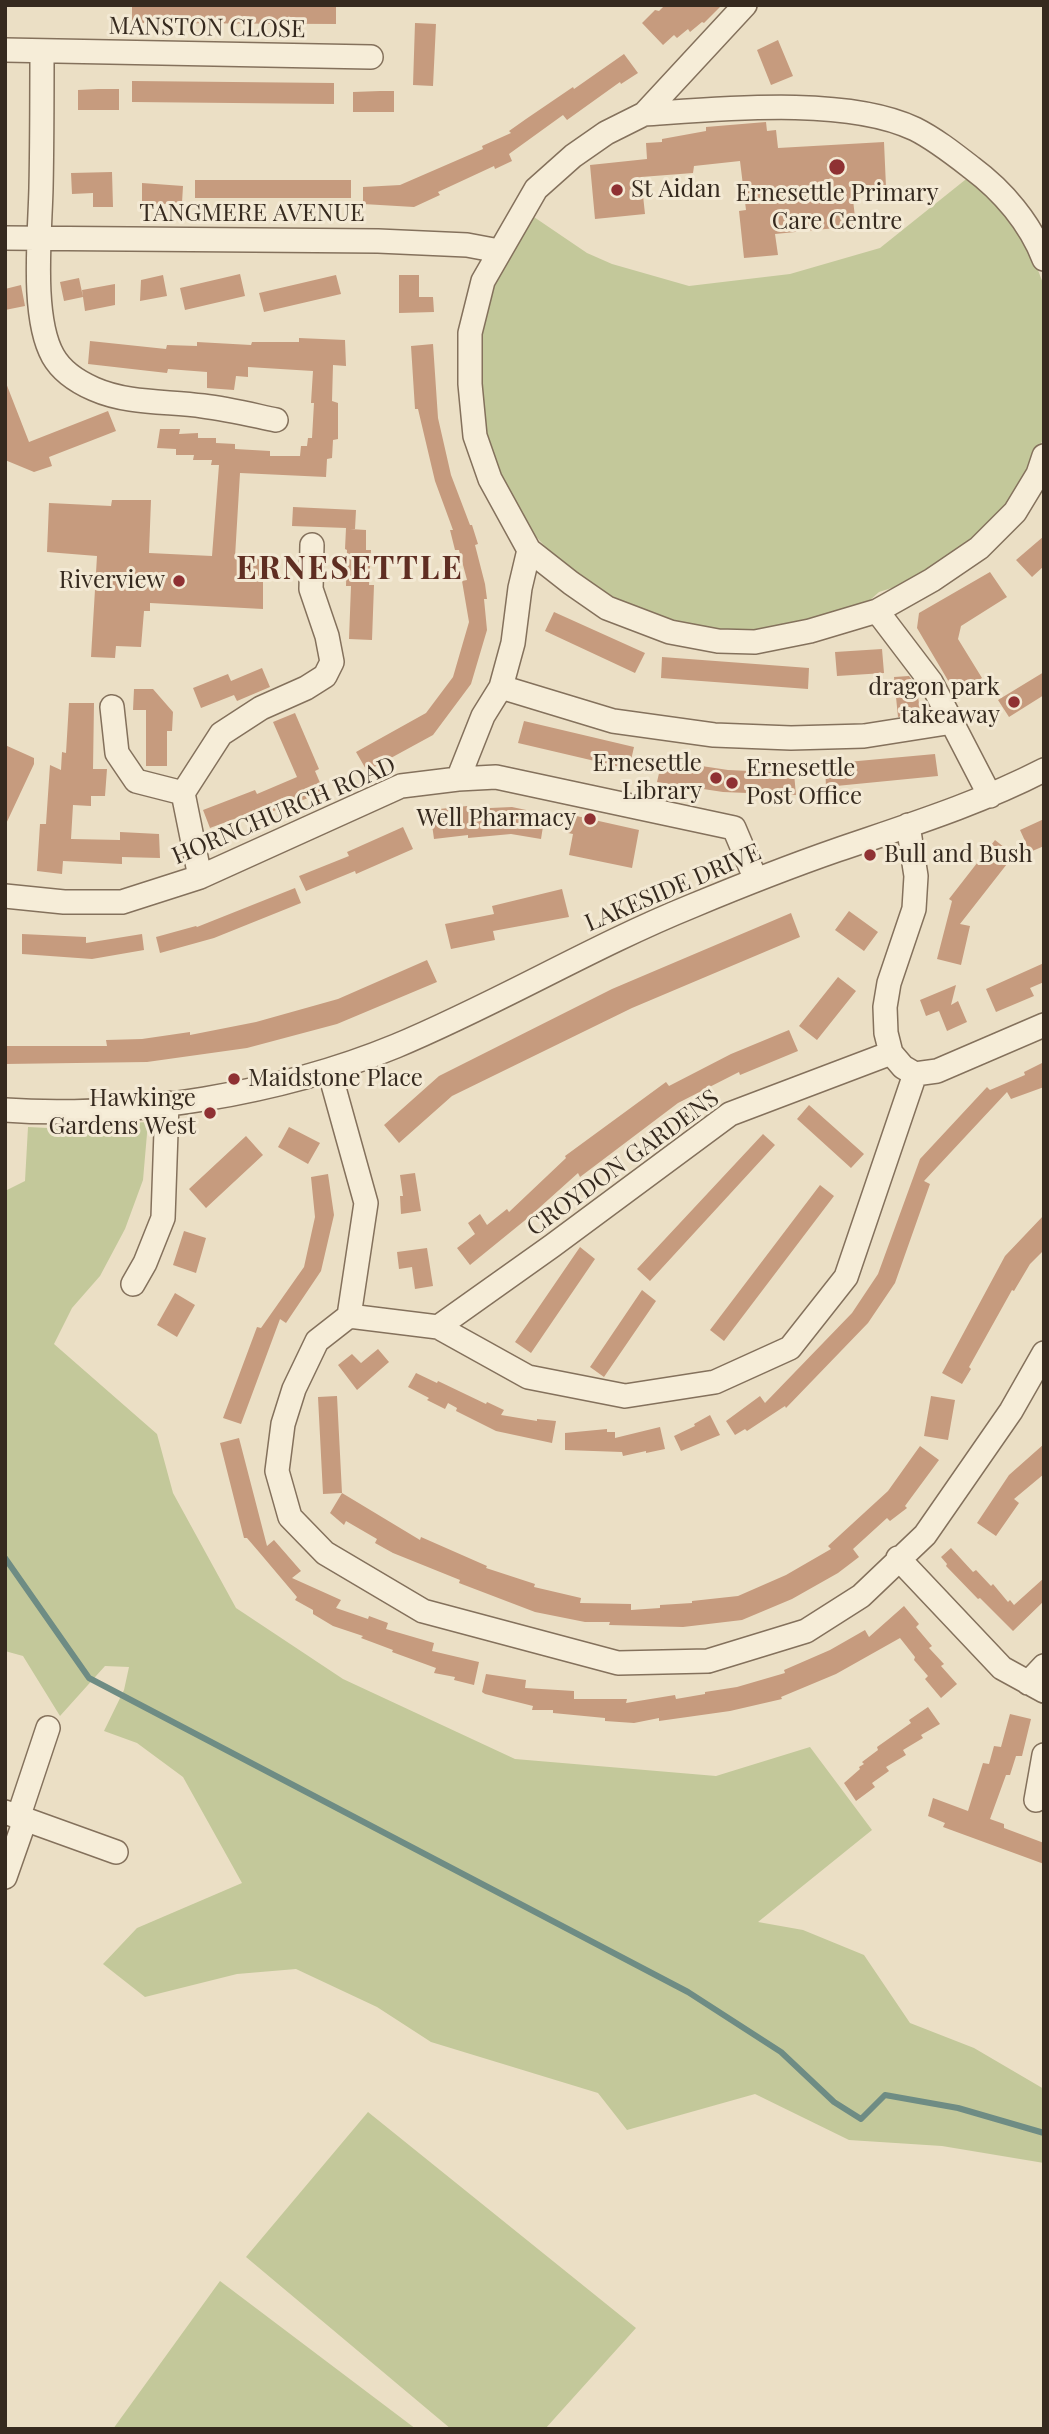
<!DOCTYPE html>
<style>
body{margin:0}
#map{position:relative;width:1049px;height:2434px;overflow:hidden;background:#ebdfc5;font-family:"Playfair Display",serif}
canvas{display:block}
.frame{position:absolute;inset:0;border:7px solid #362a1f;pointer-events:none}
</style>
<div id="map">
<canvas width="1049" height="2434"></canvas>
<div class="frame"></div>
</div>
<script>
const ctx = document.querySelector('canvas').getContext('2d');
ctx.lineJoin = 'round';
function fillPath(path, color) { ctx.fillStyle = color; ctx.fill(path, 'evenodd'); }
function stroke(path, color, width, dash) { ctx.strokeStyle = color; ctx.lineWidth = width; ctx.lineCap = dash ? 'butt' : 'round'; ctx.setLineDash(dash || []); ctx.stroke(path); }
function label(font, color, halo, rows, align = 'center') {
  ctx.font = font + ' "Playfair Display",serif'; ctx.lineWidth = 6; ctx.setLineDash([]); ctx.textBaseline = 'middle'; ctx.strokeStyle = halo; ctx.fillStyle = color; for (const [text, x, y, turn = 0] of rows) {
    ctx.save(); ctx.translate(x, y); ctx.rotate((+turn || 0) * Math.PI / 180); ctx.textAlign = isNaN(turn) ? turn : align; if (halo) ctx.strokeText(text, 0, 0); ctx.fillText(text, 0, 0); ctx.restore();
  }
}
const green = new Path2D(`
 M970,176L1009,217L1030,249L1044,286V436L1034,462L1002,513L954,556L901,585L879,592L868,602L850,609L759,632L691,629L610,599L552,554L528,528L506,494L483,424L480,332L492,287L531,215L587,253L612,264L689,286L790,274L880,248Z
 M148,1122L143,1180L125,1229L100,1276L72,1308L54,1344L157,1434L173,1493L236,1608L343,1679L515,1759L716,1776L810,1747L872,1830L758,1922L803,1930L864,1955L910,2023L974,2048L1044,2089V2163L942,2146L849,2140L755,2094L627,2130L598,2093L431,2042L377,2007L296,1969L237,1974L145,1997L103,1964L137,1928L242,1883L183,1777L137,1743L104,1731L124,1690L129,1667L105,1666L60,1716L23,1656L5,1651V1191L25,1181L28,1127L48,1128Z
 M368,2112L636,2328L545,2429H451L246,2257Z
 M220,2281L416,2429H113Z`);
const stream = new Path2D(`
 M5,1558L89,1678L688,1992L781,2052L834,2102L861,2119L885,2095L958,2108L1044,2133`);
const building = new Path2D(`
 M132,5H336V24L132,23Z
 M665,5H722L704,23L702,22L690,32L688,29L677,38L674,35L663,45L642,23L655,10L659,11Z
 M415,23L436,24L433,86L413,85Z
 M778,40L793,76L771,85L757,50Z
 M624,54L638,73L621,84L620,82L567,120L563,115L509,154L512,161L495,169L494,166L438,192L440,195L414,207L363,204V187L400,185L483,149L482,146L511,133L509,131L526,119L573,87L574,89Z
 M132,81L334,83V104L132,102Z
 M98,89H119V110H78V90Z
 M380,91H394V112H353V92Z
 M766,122L767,131L776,130L778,148L884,142L886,187L852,191L856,226L775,234L778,255L744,258L739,211L746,210L740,161L694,166L693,173L641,177L645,214L595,219L590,165L647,159L646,143L662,142V139L706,131V127Z
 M112,172L113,207H93V193L72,194L71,173Z
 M195,180H351V198H195Z
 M142,183L183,186L182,203L142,205Z
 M240,274L245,296L185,310L180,288Z
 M163,275L167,296L140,301L141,280Z
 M336,275L341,294L264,312L259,293Z
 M399,275H419V297H433L434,312L399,313Z
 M79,278L83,297L82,290L115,284V305L85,311L83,297L64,301L60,282Z
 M21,285L25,306L5,310V289Z
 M299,338L345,340L346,366L333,365L332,401L338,403V439L333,440L332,458L327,459L326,477L240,473L235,557L263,559V609L150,603V611H144L141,647L116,646L115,658L91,657L97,556L47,552L49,503L111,506L112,500H151L149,553L212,556L219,465H211L212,460H193L194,455H176V449L157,448L160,429H180L179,434L198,433V438H216V443L235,444V449L270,451V456H300L301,446H307L308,438H312L314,403H311L313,371L248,367V377L236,376L234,390L207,388V372L168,369L167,373L88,364L90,341L166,349L167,345L197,346V342L251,345L252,342H299Z
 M433,344L438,418L451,475L470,525H472L478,544L475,545L485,584L487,599H484L487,630L471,684L433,735L367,771L356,752L426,713L453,677L469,622L462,581L467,580L459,550H455L450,530H453L435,481L418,409H415L411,346Z
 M6,383L29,442L108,411L116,431L49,457L52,466L34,472L5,460Z
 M293,507L356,510L355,529H350L366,530V550H371L369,585H374L372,640L349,639L351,586H346L347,550L345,549L346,528L292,526Z
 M1044,536V566L1032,577L1016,560Z
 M990,572L1007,597L961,626L958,639L982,678L956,694L917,628L919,613Z
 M554,612L645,653L635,673L545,631Z
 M882,649L884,673L837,676L835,652Z
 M662,657L809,668L808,689L661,678Z
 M262,668L270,687L237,701L234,695L201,708L193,688L228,674L231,681Z
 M1044,672V695L1009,717L998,700Z
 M909,676L917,686L920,713L898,717L894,677Z
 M134,689H153L173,712L172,731H167V766H146V710H133Z
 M69,703H94L93,769H107L105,796H91V806L73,805L71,839L120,840V832L159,834L160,858L122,857V864L63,861L62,874L37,871L40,824H46L50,765L61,770L62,752L66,753Z
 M295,713L319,769L315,771L324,792L263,815L261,809L210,828L203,810L255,790L257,794L297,777L273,722Z
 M524,721L634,747L629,769L518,743Z
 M5,745L34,758V764L5,826Z
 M935,754L938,776L826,787L825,764Z
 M662,760L728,770L794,773L796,795L723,792L657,782Z
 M467,806L468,809L512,807L545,814L541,839L511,834L468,838V835L434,839L430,810Z
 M572,815L639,830L632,868L569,855L573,834L568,833Z
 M1044,819V846L1030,852L1020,830Z
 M403,827L413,849L356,874L355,871L306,891L299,876L349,856L347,852Z
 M995,840L1014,855L960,924L970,926L961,965L937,959L952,901L949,899Z
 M295,888L301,903L214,938L160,953L156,937L196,926L197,927Z
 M562,889L569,917L493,931L495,940L451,949L445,924L494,914L492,906Z
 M849,911L878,932L864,951L835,930Z
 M791,913L800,937L632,1008L452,1096L399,1143L384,1125L439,1076L612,989Z
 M22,934L86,937V943L142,934L144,950L92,959L22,954Z
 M427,960L437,982L337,1024L247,1048L147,1062L5,1064V1046H107L106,1040L142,1039L190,1032V1035L256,1022L338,999Z
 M1044,963V982L1030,988L1034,996L996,1012L986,989Z
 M838,977L856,991L817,1040L799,1026Z
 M956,985L951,1005L958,1001L967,1022L947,1031L939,1011L926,1016L920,1000Z
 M789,1030L798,1051L740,1075L739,1072L678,1103L580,1177L578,1173L529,1217L470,1265L457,1248L475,1234L468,1223L480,1214L487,1225L507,1209L509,1212L566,1158L565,1156L666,1082L669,1086L731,1054Z
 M1044,1062V1087L1011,1099L1007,1092L924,1181L930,1184L895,1283L868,1323L786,1408L785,1406L747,1431L745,1429L735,1435L726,1421L760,1396L765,1403L852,1313L878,1274L920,1159L987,1087L990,1090L1025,1075L1024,1072Z
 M809,1105L864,1154L851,1168L797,1119Z
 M289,1127L320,1143L308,1164L278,1147Z
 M763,1134L775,1145L650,1281L637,1269Z
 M246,1136L263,1155L206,1208L189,1189Z
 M415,1173L421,1211L401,1214L400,1196H403L400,1175Z
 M328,1174L334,1215L321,1271L286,1323L280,1319L241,1424L223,1418L257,1327L261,1328L304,1267L315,1217L311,1177Z
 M820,1185L834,1196L724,1341L710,1330Z
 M1044,1215V1250L1030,1264L1014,1291L1012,1290L969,1367L971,1369L962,1384L942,1373L1005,1256Z
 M184,1231L206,1238L196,1273L173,1265Z
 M580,1247L595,1259L531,1353L515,1342Z
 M427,1248L433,1286L415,1289L412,1267L399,1269L397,1252Z
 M642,1290L656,1301L604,1377L590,1367Z
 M175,1293L195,1305L177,1337L157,1325Z
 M378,1349L389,1362L357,1390L338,1365L352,1354L361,1363Z
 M416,1373L437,1383L438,1381L486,1404L487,1402L504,1410L501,1415L537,1421V1419L556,1421L552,1443L496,1431L456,1411L457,1408L448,1403L445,1409L427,1400L429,1398L408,1387Z
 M337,1396L342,1493L323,1494L318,1397Z
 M931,1396L955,1400L948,1440L924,1436Z
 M710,1415L720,1435L681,1451L674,1436L695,1426L694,1424Z
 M660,1427L665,1449L646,1453V1451L623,1456L622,1452L565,1450V1433L607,1429V1432H615V1438Z
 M239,1438L267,1546L274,1540L301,1571L292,1578L341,1600L336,1608L368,1619L369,1616L388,1623L386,1629L434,1643L432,1651L479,1662L474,1685L454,1680L455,1677L434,1673L436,1668L392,1652L393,1650L361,1638L363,1636L333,1626L313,1614V1610L295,1600L297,1597L259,1552L247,1538H244L220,1443Z
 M1044,1444V1474L1014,1499L1019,1503L996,1536L977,1523L1009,1475Z
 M920,1446L939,1460L905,1506L907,1508L890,1521L887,1518L853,1549L859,1557L838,1573L792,1599L742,1620L683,1627L609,1625L610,1622H585L535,1612L459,1583L460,1580L393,1553L375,1543L377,1539L346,1521L344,1525L330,1513L342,1493L420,1540L421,1537L487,1566L486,1568L535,1584L534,1587L581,1598L580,1603L631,1604V1610L660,1608V1605L692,1603V1601L738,1596L786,1575L831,1549L828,1546L888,1491Z
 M951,1548L973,1572L976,1570L991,1586L993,1584L1008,1602L1010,1600L1014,1605L1044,1578V1601L1013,1631L980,1598L978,1599L946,1566L947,1564L941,1557Z
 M904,1606L919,1624L916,1627L932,1646L929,1648L944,1664L941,1666L957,1684L941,1698L925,1679L928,1676L914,1660L915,1657L900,1638L836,1674L781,1697L782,1699L730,1711L659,1721V1718L634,1723L605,1721V1718L553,1713V1710H532L533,1706L485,1694L482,1692L486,1674L526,1680L525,1688L574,1691V1699H627L626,1703L675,1695L676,1699L705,1694V1692L737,1687L785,1673L784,1670L830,1650L865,1630L869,1637Z
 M928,1707L940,1724L921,1735L923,1738L903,1750L906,1755L886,1767L889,1771L872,1783L875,1787L856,1801L844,1783L860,1769L859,1767L864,1764L862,1762L878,1750L877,1747L911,1723L909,1720Z
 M1010,1714L1031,1719L1022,1756H1016L1010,1775H1006L990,1819L1004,1824V1828L1044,1843V1864L943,1827L945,1823L928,1816L933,1798L968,1811L983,1763L989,1764L994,1746L1001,1747Z`);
const minor = new Path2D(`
 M745,5L644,114L606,133L573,156L536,189L483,281L470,333V384L475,436L490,479L529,550L571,583L607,608L670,632L718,641L755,642L810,631L877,611L932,580L979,548L1015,512L1038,474L1044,456
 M5,50L371,57
 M42,51C42,97 42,142 41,188C40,234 31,317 53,356C62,372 78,382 94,389C128,404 167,401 203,406C228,409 252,415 276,420
 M644,114C719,109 846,96 915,129C935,139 954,154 972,168C1003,191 1030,223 1044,259
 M5,238L378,241L467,245L499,251
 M877,611L931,682L990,796
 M501,687L613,721L714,735L791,738L864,736L953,722
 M112,707L117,753L136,781L183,793L221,734L261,708L306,688L325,676L332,662L327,636L311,589L312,545
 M458,779L483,716L501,687L513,643L520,588L529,550
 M183,793L200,877
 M908,825L916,876L914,909L889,983L885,1007L886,1033L891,1053L903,1067L915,1074L937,1071L1044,1025
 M5,896L64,902H122L200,877L401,786L458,779L496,777L734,828L756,880
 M329,1070L366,1203L349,1316L317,1341L294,1389L283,1424L277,1471L290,1517L325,1553L423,1611L618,1663L708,1661L806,1631L861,1596L925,1535L1011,1411L1044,1353
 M5,1110C129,1119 282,1093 396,1046C497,1004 591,947 692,906C740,886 788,867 837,850C907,826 978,804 1044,770
 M133,1284L145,1263L163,1218L167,1103
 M349,1316L438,1327L528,1377L625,1396L715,1382L790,1348L846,1277L915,1074
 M438,1327L552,1246L730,1114L891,1053
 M898,1558L1002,1668L1044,1691
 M1028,1683L1044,1666
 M1036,1800L1044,1755
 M5,1812L116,1852
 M18,1818L48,1728
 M5,1877L25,1820`);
const markers = [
 [837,167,9,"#8f3133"],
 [617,190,7,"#8f3133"],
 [179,581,7,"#8f3133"],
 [1014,702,7,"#8f3133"],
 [716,778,7,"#8f3133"],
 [732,783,7,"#8f3133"],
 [590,819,7,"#8f3133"],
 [870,855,7,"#8f3133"],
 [234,1079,7,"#8f3133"],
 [210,1113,7,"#8f3133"]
];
const streetNames = [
 ["MANSTON CLOSE",207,28,1],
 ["TANGMERE AVENUE",252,214],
 ["HORNCHURCH ROAD",284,811,-23],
 ["LAKESIDE DRIVE",673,888,-23],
 ["CROYDON GARDENS",623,1163,-36]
];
const poiNames = [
 ["St Aidan",631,190,"left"],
 ["Ernesettle Primary",837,194,"center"],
 ["Care Centre",837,222,"center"],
 ["Riverview",165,581],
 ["dragon park",1000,688],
 ["takeaway",1000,716],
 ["Ernesettle",702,764],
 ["Library",702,792],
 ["Ernesettle",746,769,"left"],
 ["Post Office",746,797,"left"],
 ["Well Pharmacy",576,819],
 ["Bull and Bush",884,855,"left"],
 ["Maidstone Place",248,1079,"left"],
 ["Hawkinge",196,1099],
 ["Gardens West",196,1127]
];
const districtNames = [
 ["ERNESETTLE",350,569]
];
fillPath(green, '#c3c89a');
stroke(stream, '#6e8c84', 6);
fillPath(building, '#c69b7e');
stroke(minor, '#84715c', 26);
stroke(minor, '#f6edd8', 23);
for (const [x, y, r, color] of markers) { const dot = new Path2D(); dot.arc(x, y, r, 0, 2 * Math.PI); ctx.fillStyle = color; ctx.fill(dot); stroke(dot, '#f3e9d4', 2.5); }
label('24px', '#362a1f', '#f3e9d4', streetNames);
label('24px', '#362a1f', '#f3e9d4', poiNames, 'right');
ctx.letterSpacing = '2px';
label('bold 32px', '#5f2e22', '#f3e9d4', districtNames);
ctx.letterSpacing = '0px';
</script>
